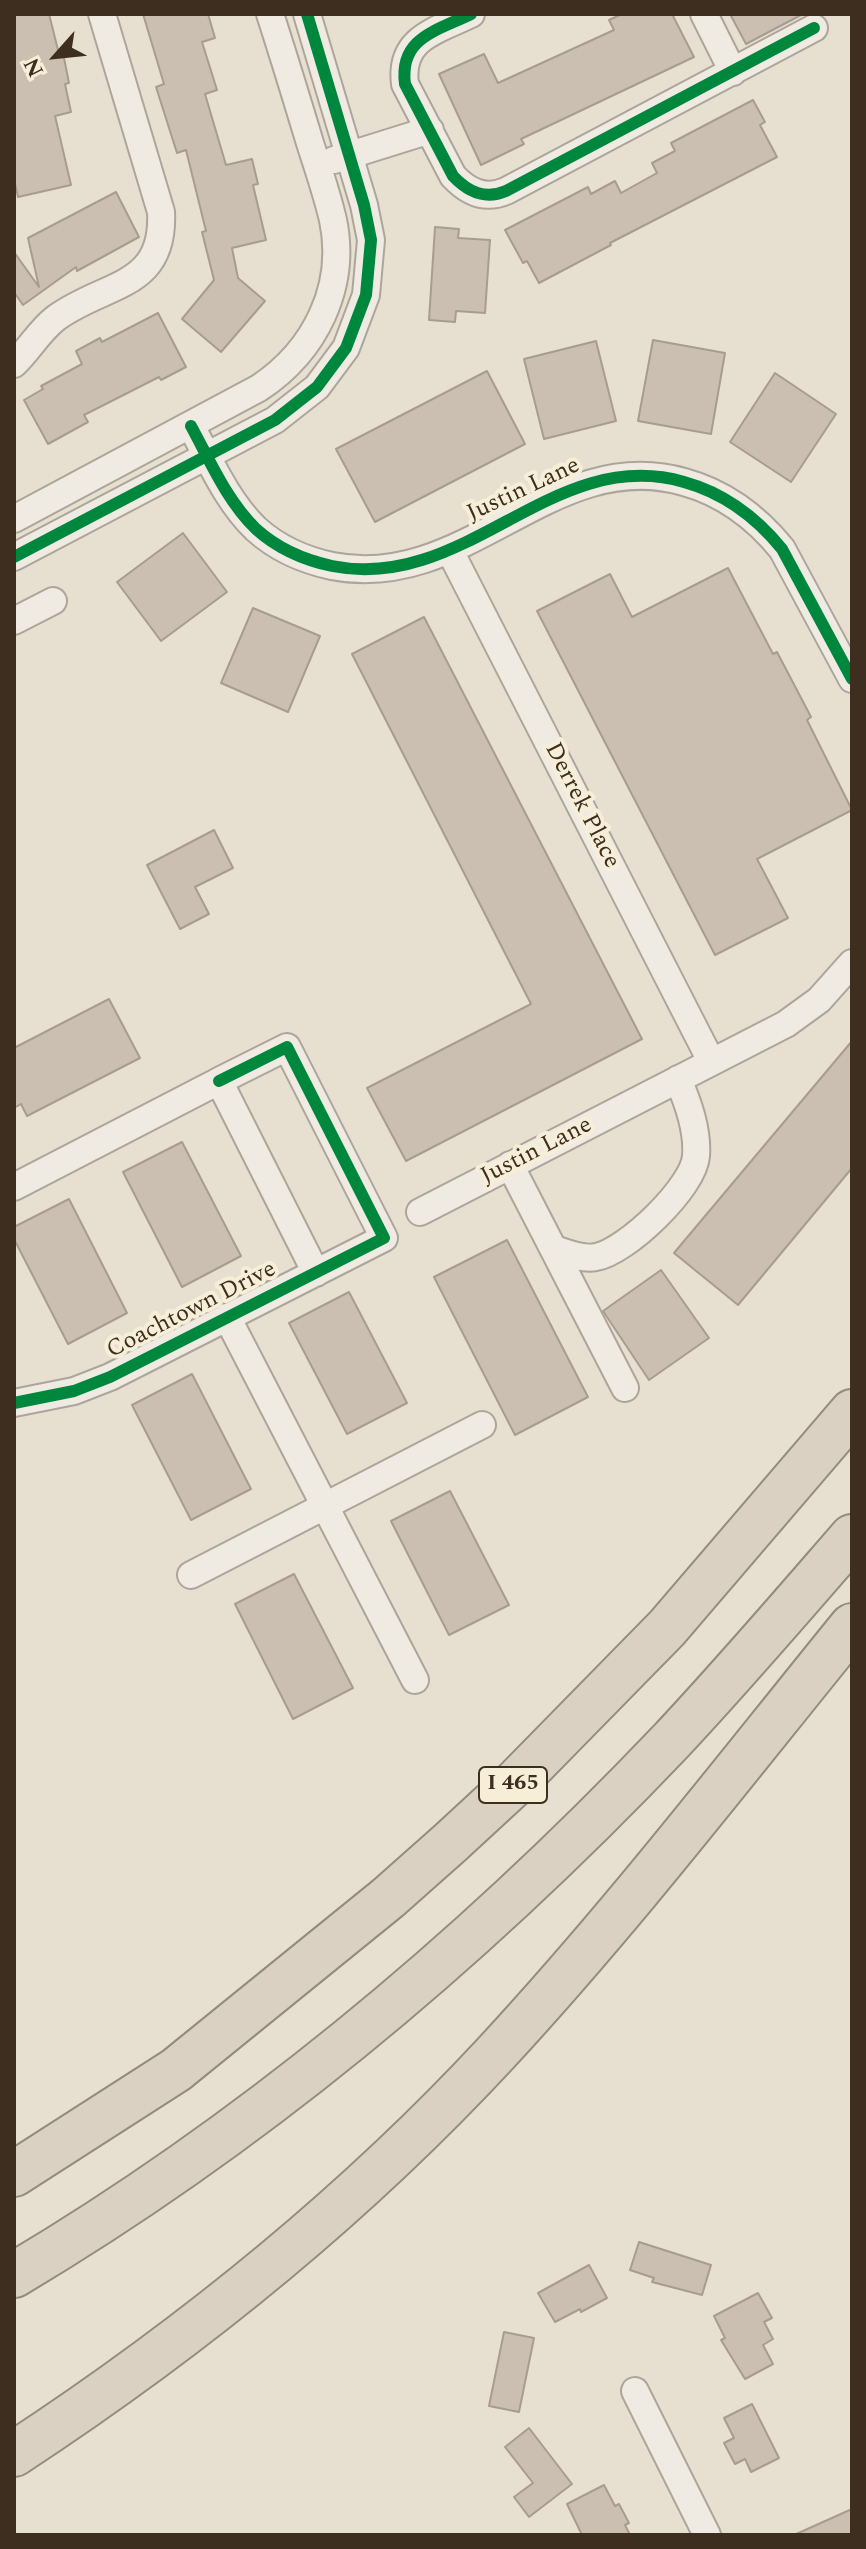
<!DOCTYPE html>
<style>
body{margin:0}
#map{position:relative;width:866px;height:2549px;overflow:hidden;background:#e7e0d1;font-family:Spectral,serif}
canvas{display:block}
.frame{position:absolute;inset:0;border:16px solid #3d2e20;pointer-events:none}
.north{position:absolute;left:16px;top:16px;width:80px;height:80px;-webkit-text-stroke:6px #f7eed8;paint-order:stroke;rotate:243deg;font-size:22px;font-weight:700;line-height:32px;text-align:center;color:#3d2e20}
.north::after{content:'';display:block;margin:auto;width:28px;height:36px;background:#3d2e20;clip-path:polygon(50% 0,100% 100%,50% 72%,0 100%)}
</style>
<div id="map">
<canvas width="866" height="2549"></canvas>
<div class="frame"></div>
<div class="north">N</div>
</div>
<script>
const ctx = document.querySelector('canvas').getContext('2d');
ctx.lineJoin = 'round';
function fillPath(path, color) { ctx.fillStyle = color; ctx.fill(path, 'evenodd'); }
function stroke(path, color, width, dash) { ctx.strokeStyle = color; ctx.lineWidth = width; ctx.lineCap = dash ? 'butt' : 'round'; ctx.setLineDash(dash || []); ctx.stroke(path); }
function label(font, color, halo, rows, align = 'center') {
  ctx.font = font + ' Spectral,serif'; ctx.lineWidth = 8; ctx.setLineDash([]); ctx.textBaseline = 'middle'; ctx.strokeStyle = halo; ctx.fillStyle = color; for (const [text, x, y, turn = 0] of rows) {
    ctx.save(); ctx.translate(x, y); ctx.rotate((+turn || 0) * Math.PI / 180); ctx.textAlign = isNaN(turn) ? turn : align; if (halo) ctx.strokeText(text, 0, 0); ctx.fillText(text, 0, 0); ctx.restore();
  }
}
const building = new Path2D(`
 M14,14H49L59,54L63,53L69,83L65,84L71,112L55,116L71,185L18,197L14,179Z
 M143,14H208L215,38L202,42L217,90L205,94L226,165L252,159L258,184L253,185L266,240L232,248L238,278L265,301L221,352L182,319L214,280L202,232L206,231L186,150L177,153L156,87L164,84Z
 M622,14H672L694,57L521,139L524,144L481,165L439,74L484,54L498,83L614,30L609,20Z
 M730,14H803L746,44Z
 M753,100L765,122L760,125L777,157L610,243L611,245L539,283L527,261L523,263L505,230L588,187L591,194L615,181L621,193L657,173L652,163L675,151L671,143Z
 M116,192L139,237L77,271L76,267L23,305L14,292V252L39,287L28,238Z
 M435,227L459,229L458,238L490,240L485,313L456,311L455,322L429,320Z
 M158,313L186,367L161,380L159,377L84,415L88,422L48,444L24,400L43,389L41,386L82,364L76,351L100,338L102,342Z
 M653,340L725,353L711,434L638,421Z
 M596,341L616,421L544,439L524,359Z
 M487,371L525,444L375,522L336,449Z
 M775,373L836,414L791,482L730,442Z
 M183,533L227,592L161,641L117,582Z
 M728,568L773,654L777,652L799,694L811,717L807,720L852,810L757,859L788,918L715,955L537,611L610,574L632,617Z
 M253,608L320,636L288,712L221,683Z
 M424,617L642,1039L406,1161L367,1088L531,1004L352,654Z
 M214,830L233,868L195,887L209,914L180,929L147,865Z
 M109,999L140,1058L27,1116L21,1104L14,1108V1048Z
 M852,1041V1168L738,1305L674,1253Z
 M182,1142L241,1256L182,1287L123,1172Z
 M69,1199L127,1313L68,1344L14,1239V1227Z
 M507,1240L588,1397L515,1435L434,1277Z
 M661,1270L709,1338L649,1380L603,1311Z
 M349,1292L407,1403L347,1434L289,1323Z
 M192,1374L251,1489L191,1520L132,1405Z
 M450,1491L509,1605L449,1635L391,1521Z
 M294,1574L353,1688L293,1719L235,1604Z
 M639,2242L711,2265L702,2295L652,2282L654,2278L630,2270Z
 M589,2265L607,2298L581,2312L580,2309L555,2322L538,2293Z
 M758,2293L772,2318L764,2322L773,2339L763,2345L773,2364L745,2379L721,2340L725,2338L714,2316Z
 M504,2332L534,2338L519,2412L489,2406Z
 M752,2404L779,2458L751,2472L745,2459L735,2464L724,2443L734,2438L724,2418Z
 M529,2428L572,2484L529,2517L514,2497L533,2483L505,2447Z
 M604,2485L615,2506L619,2504L629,2523L625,2525L630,2535H582L567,2504Z
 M852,2509V2535H794Z`);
const minor = new Path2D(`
 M471,14C436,31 399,38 405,84L453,176C468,192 485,200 506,191L814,28
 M704,14L733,72
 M334,160L430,130
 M14,364C29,350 39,331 56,318C105,282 165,289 161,212L102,14
 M191,426C210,461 227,501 256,529C277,548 304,560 332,566C467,593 552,444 684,482C724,493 756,517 782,549L852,679
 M14,519L259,388C315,351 347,287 333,220C327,194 318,168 310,143C297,100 284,57 270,14
 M450,551L711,1061
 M14,557L275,420L317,387L346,348L366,295L371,240L364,205L307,14
 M14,621L53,601
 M510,1165L625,1388
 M14,1187L219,1081L316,1273
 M420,1212L786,1024L819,1000L852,963
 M554,1249C567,1253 582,1260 596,1257C626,1252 694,1187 696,1156C698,1130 688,1103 678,1079
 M227,1317L415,1680
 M14,1403L74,1391L110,1377L384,1238L287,1047L219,1081
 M191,1575L482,1425
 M635,2391L707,2535`);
const motorway = new Path2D(`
 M14,2174L176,2070L388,1898L450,1843L515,1783L667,1628L852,1412
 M14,2275C258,2130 475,1947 671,1741C733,1675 792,1606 852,1537
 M14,2454C188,2340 354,2206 496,2053C622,1917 735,1770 852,1626`);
const cycleway = new Path2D(`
 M471,14C436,31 399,38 405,84L453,176C468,192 485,200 506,191L814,28
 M191,426C210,461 227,501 256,529C277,548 304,560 332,566C467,593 552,444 684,482C724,493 756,517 782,549L852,679
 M14,557L275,420L317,387L346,348L366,295L371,240L364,205L307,14
 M14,1403L74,1391L110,1377L384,1238L287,1047L219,1081`);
const shields = [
 [513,1785,68]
];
const shieldNames = [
 ["I 465",513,1785]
];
const streetNames = [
 ["Justin Lane",524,491,-25],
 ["Derrek Place",581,806,63],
 ["Justin Lane",537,1152,-27],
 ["Coachtown Drive",192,1311,-27]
];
fillPath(building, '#cbbfb2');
stroke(building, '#a89c90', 2);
stroke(minor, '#ada599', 30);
stroke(motorway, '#928b80', 48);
stroke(minor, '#efebe3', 26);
stroke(motorway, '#dad1c2', 44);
stroke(cycleway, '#00873e', 12);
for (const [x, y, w] of shields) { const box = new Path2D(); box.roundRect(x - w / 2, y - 18, w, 36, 6); ctx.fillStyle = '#f7eed8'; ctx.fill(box); stroke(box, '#3d2e20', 2); }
label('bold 22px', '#3d2e20', null, shieldNames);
label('24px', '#3d2e20', '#f7eed8', streetNames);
</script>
